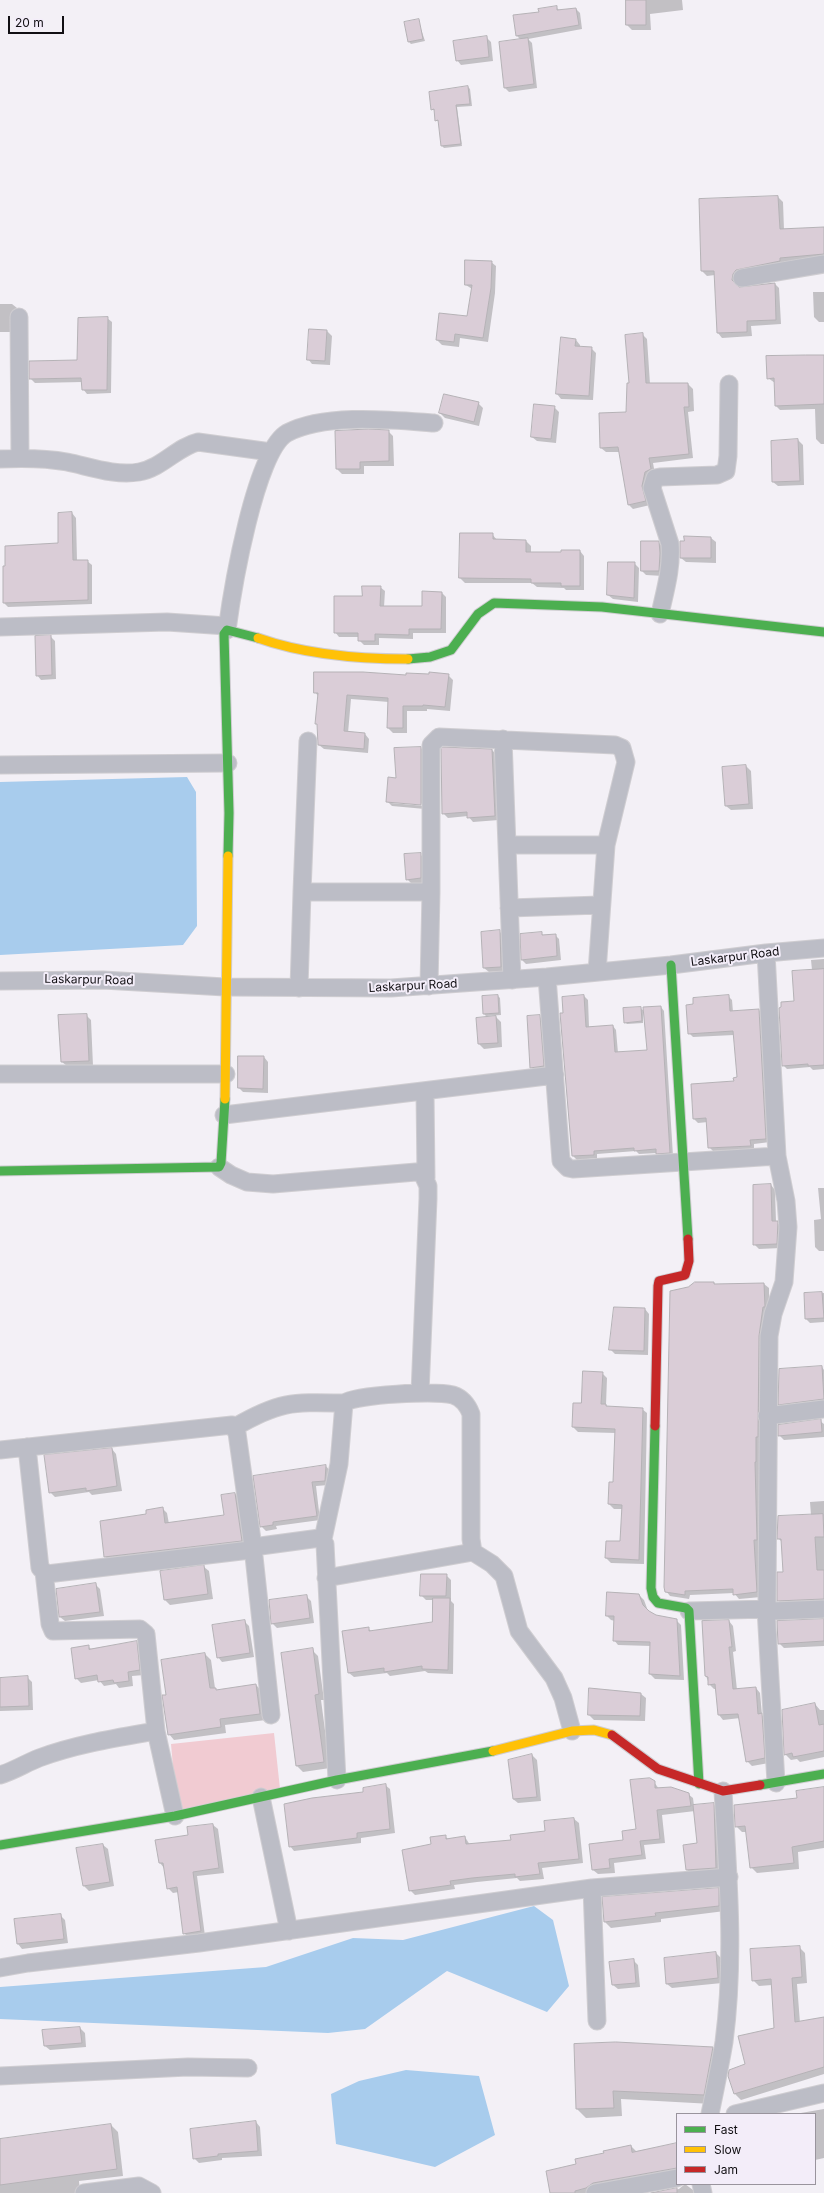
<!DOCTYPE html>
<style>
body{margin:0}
#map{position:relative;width:824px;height:2193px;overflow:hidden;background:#f3f0f6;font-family:Inter,sans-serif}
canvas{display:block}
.legend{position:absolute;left:676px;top:2113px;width:140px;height:72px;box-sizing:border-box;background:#f3edf9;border:1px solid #99949d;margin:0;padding:5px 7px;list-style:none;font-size:12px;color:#110f13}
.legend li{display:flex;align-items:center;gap:8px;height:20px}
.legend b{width:20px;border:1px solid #99949d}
.scale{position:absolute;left:8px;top:16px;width:56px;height:18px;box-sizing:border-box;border:2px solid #110f13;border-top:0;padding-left:5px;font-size:12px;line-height:14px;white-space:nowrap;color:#110f13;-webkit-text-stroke:3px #f3edf9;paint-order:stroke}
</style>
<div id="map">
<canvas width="824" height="2193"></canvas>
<ul class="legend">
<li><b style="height:5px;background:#4caf50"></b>Fast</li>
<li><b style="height:5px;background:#ffc107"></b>Slow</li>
<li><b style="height:5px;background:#c62828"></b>Jam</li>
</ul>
<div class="scale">20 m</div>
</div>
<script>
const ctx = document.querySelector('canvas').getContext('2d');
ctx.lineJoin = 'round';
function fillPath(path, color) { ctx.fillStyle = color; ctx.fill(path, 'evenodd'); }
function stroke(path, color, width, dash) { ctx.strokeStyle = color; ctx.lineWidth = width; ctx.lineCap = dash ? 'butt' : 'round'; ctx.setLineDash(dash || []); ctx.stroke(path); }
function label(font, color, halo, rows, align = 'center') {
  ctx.font = font + ' Inter,sans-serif'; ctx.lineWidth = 4; ctx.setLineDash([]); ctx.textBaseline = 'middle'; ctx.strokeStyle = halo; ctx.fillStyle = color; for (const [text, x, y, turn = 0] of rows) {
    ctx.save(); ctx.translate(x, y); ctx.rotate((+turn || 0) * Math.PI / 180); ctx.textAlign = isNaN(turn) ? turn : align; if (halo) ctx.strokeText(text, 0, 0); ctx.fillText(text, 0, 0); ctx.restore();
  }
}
const green = new Path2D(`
 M274,1733L280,1789L177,1811L171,1744Z`);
const water = new Path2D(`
 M187,777L196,792L197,926L183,945L0,955V782Z
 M534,1906L553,1920L569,1986L547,2012L447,1971L365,2029L328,2033L0,2019V1987L266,1967L353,1938L403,1940Z
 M406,2070L479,2076L495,2135L435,2167L336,2144L331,2094L359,2081Z`);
const shadow = new Path2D(`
 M627,0H682L683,10L650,14L651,30H632L627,25Z
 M557,8L560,11L576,9L580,13L582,29L528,39L532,43L537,88L509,92L505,88L521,40L517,36L514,16L540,13Z
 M418,20L425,41L411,44L409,42Z
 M486,37L491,42L493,61L461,65L457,60Z
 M468,87L470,89L472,106L457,107L462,146L444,148L442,146L439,122L436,120L435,111L432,109Z
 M778,197L783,202L784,230L824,228V259L784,262V266L740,275L736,286L739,288L775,284L779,288L781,324L751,326L752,336L722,338L718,333L715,275L707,276L702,271L700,200Z
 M491,262L496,266L495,293L488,342L460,338L459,347L442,345L437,340L468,317L472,289L466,285Z
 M813,292H824V322H819L814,317Z
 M0,304H12L17,308L14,332H0Z
 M107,318L112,322L111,393L87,394L83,389V382L35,383L30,378L78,361Z
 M310,330L327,331L332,336L330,365L312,364L308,359Z
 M642,334L647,339L650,384H688L693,389L694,411L688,412L693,458L653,463L655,474L650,505L633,509L628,504L620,452H606L601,448L626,413L630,384Z
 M562,339L576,340L580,345V347L591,348L596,353L593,400L561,399L557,394Z
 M824,356V444H821L816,439L815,409L780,410L776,406L775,383L768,378Z
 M478,403L483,408L479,426L445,418L440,413Z
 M554,407L559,412L556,443L537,441L532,437Z
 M388,431L393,436L394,466H364V474H342L337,469L336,432Z
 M798,440L803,445L804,485L778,486L773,482Z
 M72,513L76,518L77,561H87L92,565V604L8,607L4,603L59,544Z
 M492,534L497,540L526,541L531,546V553H562L580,551L584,556V590H566L564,588L537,587L532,583H465L460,578Z
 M685,537L711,538L716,542V563L686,562L681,558Z
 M658,542L663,547V576L646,575L642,571Z
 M634,563L639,568L638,602L613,599L608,595Z
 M380,587L385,591L384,607H423L442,593L446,597V633H413V639L379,638V645H364L359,640V637H339L335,632L363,597Z
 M50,636L55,641L56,679L41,680L37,675Z
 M448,675L453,680L450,711L427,709V711H407V733H393L388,728L389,702L351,699L348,733L365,734L369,739L368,753L324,749L319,745L318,726L316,723L318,696L315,692L407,676Z
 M421,748L425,752V804L391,801V803L425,806V809L392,806L387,801L398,779Z
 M492,750L497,755L499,820L473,822L468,816L448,818L443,813Z
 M746,766L751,771L753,809L731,810L726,806Z
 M420,854L425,859V883L412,884L407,879Z
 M500,932L504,936L506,971L489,972L484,968Z
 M541,933L544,936L555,935L559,939L561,960L526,964L522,960Z
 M824,959V1069L813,1070L810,1067L787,1069L783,1065L795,1002L812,970L811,960Z
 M498,996L500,998L501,1015L486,1016L484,1014Z
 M584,996L588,1000L589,1027L613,1026L616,1030L618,1053L648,1051L661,1007L664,1011L673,1156L661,1157L657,1153L639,1154L636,1151L597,1154V1158L577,1160L573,1156L564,1014Z
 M728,996L732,1000L733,1012L759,1010L763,1014L770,1142L754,1144V1149L713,1151L709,1147L708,1122L698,1123L694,1119L692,1085L735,1082L738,1078L734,1035L693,1037L689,1033Z
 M640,1008L643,1010V1023L627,1024L625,1022Z
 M86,1015L91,1020L93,1066H67L62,1062Z
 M539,1016L544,1021L548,1071L536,1072L531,1067Z
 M496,1017L501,1022L502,1047L484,1049L479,1044Z
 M264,1057L268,1062V1093L243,1092L239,1088Z
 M771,1185L775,1190L776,1222L782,1227L781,1248L759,1249L754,1244Z
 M818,1188H824V1251H819L815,1247L814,1220L821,1219Z
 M714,1283L716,1285L764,1284L769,1288V1311L761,1466H759L762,1544L758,1545L761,1597L739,1599L734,1593L690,1595L689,1599L670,1596L666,1591Z
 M824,1293V1322L810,1323L806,1319L805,1294Z
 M645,1309L649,1314L648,1355L615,1354L610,1349Z
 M822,1367L824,1370V1404L784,1409L779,1404Z
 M602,1373L607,1378L606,1405L608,1407L642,1409L647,1413L644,1564L611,1563L606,1558L607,1542H621L623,1509H614L609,1504L614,1483L616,1433L578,1432L573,1427L582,1404Z
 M820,1421L824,1424V1437L784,1440L779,1435Z
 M112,1449L116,1454L122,1491L92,1495L89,1492L55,1497L50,1492Z
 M326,1466L330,1471L329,1485L316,1486L320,1520L276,1526L277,1529L266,1531L261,1526Z
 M235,1494L240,1498L246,1545L110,1561L105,1557L148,1515L162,1508L167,1513L169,1524L225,1516Z
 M824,1501V1604L783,1605L778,1600L784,1573L783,1543L778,1538L811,1515L810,1502Z
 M204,1567L209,1571L213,1599L170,1605L165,1600L161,1572Z
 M446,1575L451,1580V1601L454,1604L453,1674L428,1673L425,1671L390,1676L387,1673L354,1677L349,1673L343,1632L368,1628L372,1632L433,1623L434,1600H426L421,1595Z
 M95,1584L100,1589L104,1616L65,1621L60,1617Z
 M639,1595L644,1600L648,1611L655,1616L676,1620L681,1625L684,1680L655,1679L650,1674L651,1646L618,1645L614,1640L615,1621L611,1620L607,1616Z
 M306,1596L311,1601L314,1623L277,1628L272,1623Z
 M824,1620V1646L784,1648L779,1643Z
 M729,1621L733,1626L736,1651L733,1652L737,1690L756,1688L760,1693L762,1715L766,1719L769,1763L752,1766L747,1761L740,1718L723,1720L719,1715L717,1689H714L709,1684L706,1676Z
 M245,1622L249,1626L254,1657L222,1662L218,1657Z
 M136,1642L141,1647L144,1675L132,1676L133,1686L119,1688L116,1684L104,1686L99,1680L81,1683L76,1678L88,1646L92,1650Z
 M312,1650L318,1656L324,1700H321L330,1768L303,1772L297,1766Z
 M205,1654L211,1660L215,1688L217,1691L256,1685L262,1691L266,1720L225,1725L226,1733L174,1740L169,1734L167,1696Z
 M27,1677L32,1682L33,1710L0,1711V1679Z
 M641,1694L646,1698L645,1721L594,1720L589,1715Z
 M815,1704L820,1710H824V1757L800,1762L797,1759L791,1760L785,1754Z
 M532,1755L537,1760L541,1801L518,1803L513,1799Z
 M654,1782L659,1789L688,1794L693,1798L694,1806L713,1804L718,1808L721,1872L692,1875L687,1870L685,1845L699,1844L695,1811L662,1815L665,1843L644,1845L646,1859L614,1863L615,1873L598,1874L593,1870L637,1830Z
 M385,1785L390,1789L395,1833L361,1838V1843L294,1851L290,1846L364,1793Z
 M824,1788V1848L798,1852L799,1869L757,1873L751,1867L747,1832H742L736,1826Z
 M574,1819L579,1823L583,1863L542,1868L544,1879L520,1881L517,1878L477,1882L454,1885L455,1889L415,1895L410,1890L432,1845L445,1836L448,1839L465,1837L470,1845L512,1840L546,1832Z
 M213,1825L218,1829L224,1873L197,1876L205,1936L189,1938L184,1933L179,1892L173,1893L168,1888L164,1868L160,1863Z
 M103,1845L108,1849L114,1886L89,1891L84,1886L77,1849Z
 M718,1889L724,1895L725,1911L661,1919V1922L611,1928L605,1922Z
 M60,1915L65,1920L68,1943L22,1949L18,1944L15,1920Z
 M799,1947L805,1953L807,1983L797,1984L800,2023L824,2018V2074L741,2100L735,2094L729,2076L746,2065L775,2028L772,1985L759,1986L753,1980Z
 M716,1953L721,1958L722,1983L672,1988L667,1984L665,1959Z
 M633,1960L638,1965L640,1987L618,1989L613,1985Z
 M80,2028L85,2033L86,2047L50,2050L45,2046Z
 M575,2045L713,2048L721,2056L712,2104L621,2099L622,2116L586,2118L577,2109Z
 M824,2109V2158L815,2160V2114H795Z
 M256,2122L260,2127L262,2156L222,2158V2160L199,2163L194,2158Z
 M111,2125L118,2132L123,2176L79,2181L80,2193H0V2140Z
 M677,2144V2176L595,2193H551L577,2165L605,2154L631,2146L637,2152Z
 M685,2184L693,2190L694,2193H656L679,2189Z`);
const building = new Path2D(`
 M626,0H646V25H626Z
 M557,6V10L576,8L579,25L516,36L513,15L539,12L538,9Z
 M419,19L423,39L408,42L404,22Z
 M487,36L489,57L456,61L453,41Z
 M528,38L534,84L504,88L499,42Z
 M468,86L470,104L456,105L461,144L441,146L438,120L435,121L434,109L431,110L429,92Z
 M778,196L780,229L824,227V254L780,258V261L736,270L733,274L732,280L739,287L775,283L776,320L747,321V332L717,333L714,271H701L699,199Z
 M465,260L492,261L491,288L483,338L455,334L454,342L436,340L439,313L467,316L472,285H465Z
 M108,317L107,390H82L81,378L29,379V361L77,360L78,318Z
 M309,329L327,330L325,361L307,360Z
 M643,333L646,383H688L689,407H684L689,454L649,458L651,469L645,472L642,486L646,501L628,505L618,447L600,448L599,413L626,412L627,383H629L625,335Z
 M561,337L576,339L575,346L592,347L589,396L556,394Z
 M806,355H824V404L775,406L774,378L767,379L766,356Z
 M444,394L479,402L474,422L439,413Z
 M534,404L555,406L551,439L531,437Z
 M369,429L389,430V461L360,462V469H336L335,431Z
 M798,439L800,481L772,482L771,441Z
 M72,512L73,560H88V600L3,603V566H5V546L58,543V513Z
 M460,533H493V539L526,540V552H561V550H580V586H561V583H531V579L459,578Z
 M684,536L711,537V558H680V541H684Z
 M641,541H659L660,553L659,571H641Z
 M608,562H635L634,598L607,595Z
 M362,586H381L380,606H422V591L442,592L441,629H409V635L375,634V641H358V633H334V596H362Z
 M51,635L52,675L36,676L35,636Z
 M314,672H363L406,675V673L429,674V672L449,674L445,707L423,705V706H403V728H387L388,698L347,695L344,731L365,733L364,749L318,745L317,724H315L318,693H314Z
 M421,747V805L386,802L388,777L396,778L394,748Z
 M443,747L492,749L495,816L467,818V812L442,814L441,749Z
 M746,765L749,804L725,806L722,767Z
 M421,853V878L406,880L404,854Z
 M500,930L501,967L483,968L481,932Z
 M542,932V935L556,934L557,956L521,960L520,934Z
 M824,969V1065L808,1066V1064L782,1066L779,1008L781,1007V1002L794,1001L792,971Z
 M498,995L499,1013L483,1014L482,996Z
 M584,995L586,1027L613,1025L615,1052L647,1050L643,1007L661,1006L670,1153L656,1154V1149L634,1151V1148L594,1151V1155L572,1156L560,1013H563L562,997Z
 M729,995L730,1011L759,1009L766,1139L750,1140L751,1146L708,1148L706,1118L693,1119L691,1084L734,1081L733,1078L737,1077L733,1031L688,1034L686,1005L693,1004V998Z
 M641,1007L642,1021L624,1023L623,1008Z
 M87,1014L89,1061L61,1062L58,1015Z
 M540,1015L544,1066L530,1068L527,1016Z
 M496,1016L498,1043L478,1044L476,1018Z
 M238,1056H264L263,1089L238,1088Z
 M771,1184L772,1221H778L777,1244L753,1245V1185Z
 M695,1282H714V1284L764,1283L765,1307H763L759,1336L758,1437H756V1462H755L757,1540H754L757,1592L733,1595V1589L685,1591V1595L665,1592L664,1587L670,1291L688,1287Z
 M822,1292L824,1318L805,1319L804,1293Z
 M614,1307L645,1308L644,1351L609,1350Z
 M822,1366L824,1399L778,1405L779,1369Z
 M583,1371L603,1372L601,1404H606V1406L643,1408L639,1560L605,1558L606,1541H620L622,1505L608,1504L609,1482H613L615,1429L572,1427L573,1403H581Z
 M821,1419L822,1432L778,1436V1425Z
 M112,1448L117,1486L86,1491V1488L49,1493L44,1455Z
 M326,1465L325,1481L312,1482L317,1516L273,1522V1525L260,1527L253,1476Z
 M235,1493L242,1541L104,1557L100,1521L146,1514V1510L163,1507L165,1523L224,1515L221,1495Z
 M823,1514L824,1537H815L817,1570H824V1599L777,1601V1572H783L781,1539H777L778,1516Z
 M204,1565L208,1594L164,1600L160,1571Z
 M421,1574H447L446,1596H420Z
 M96,1583L100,1612L59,1617L56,1589Z
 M607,1592L639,1594L643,1605L649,1611L656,1615L677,1619L680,1676L649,1674L650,1642L613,1641L614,1616H606Z
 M307,1595L310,1618L271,1624L269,1600Z
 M433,1598H450L448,1670L422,1669V1666L384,1672V1668L348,1673L342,1631L369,1627V1631L432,1622Z
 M824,1619V1641L778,1644L777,1621Z
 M245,1620L250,1653L217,1658L212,1625Z
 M729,1620L732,1647H729L733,1689L756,1687L758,1714L762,1713L765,1758L746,1762L738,1714L718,1715L715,1684L708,1685V1677L705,1676L702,1621Z
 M137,1641L140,1670L128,1672L129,1681L114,1683L113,1680L98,1682L97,1675L75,1679L71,1648L89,1645V1649Z
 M313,1648L319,1694L315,1695L324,1762L296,1766L281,1653Z
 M205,1653L210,1688H216V1690L256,1684L260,1714L220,1719L221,1727L168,1735L162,1695H166L161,1660Z
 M28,1676L29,1706L0,1707V1678Z
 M589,1688L641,1693L640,1716L588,1715Z
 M815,1703L819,1725L824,1724V1751L793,1757L792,1753L784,1755L782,1710Z
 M532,1754L537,1797L513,1799L508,1760Z
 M650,1778L655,1781V1788L671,1787L689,1793L691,1806L657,1810L660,1839L640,1841L642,1855L609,1859L610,1868L592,1870L589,1844L623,1840L622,1831L636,1829L630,1780Z
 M386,1784L390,1829L357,1833V1838L289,1847L284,1804L312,1798L363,1792V1788Z
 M824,1787V1841L792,1847L794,1863L750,1868L745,1826L735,1827L734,1805L797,1798L796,1791Z
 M714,1803L716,1868L686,1870L683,1845L697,1843L693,1805Z
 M574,1818L579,1859L538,1863L540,1874L515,1877V1874L472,1878L450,1881L451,1885L409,1891L402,1850L431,1844L430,1837L446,1835V1839L465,1836L466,1844L511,1840L510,1835L545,1831L544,1821Z
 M213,1824L219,1868L193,1872L201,1931L183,1934L177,1887L167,1889L163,1863H159L155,1840L188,1835L187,1827Z
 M103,1844L110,1882L83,1886L76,1848Z
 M719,1888V1906L655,1913L656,1916L604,1922L602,1897Z
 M61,1914L64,1939L17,1944L14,1919Z
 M800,1946L802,1977L792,1978L795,2022L824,2017V2067L734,2094L728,2076L729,2070L745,2064L738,2036L774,2028L771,1979L752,1981L750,1949Z
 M716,1952L718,1978L666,1984L664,1958Z
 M634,1959L636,1983L612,1985L609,1962Z
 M80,2027L82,2043L44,2046L42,2030Z
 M616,2042L713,2047L704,2095L613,2091L614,2108L576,2109L574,2044Z
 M256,2121L258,2151L218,2154V2156L193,2159L190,2129Z
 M111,2124L117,2169L0,2185V2139Z
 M677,2143V2168L593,2183L586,2188L575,2191V2193H550L546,2171L576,2164L575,2159L604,2153L603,2151L631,2145L632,2152Z
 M677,2188V2193H651Z`);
const street = new Path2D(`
 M742,278L824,264
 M19,317L20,458
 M0,459C22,458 45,458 67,462C91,467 115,476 139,472C162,468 177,447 198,442L271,452
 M660,614C665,591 672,568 670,544L652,488L655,478L660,477L717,475L726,471L728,456L729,384
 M0,627L167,622L227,626
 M227,630C232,592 255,451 287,433C325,413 392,420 434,423
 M503,739L512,980
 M308,741L302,892H431V745L439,737L615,745L622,748L626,762L606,845L597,972
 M0,765L228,763
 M507,845H606
 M509,908L600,905
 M766,953L777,1156L786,1201L788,1227L784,1282L773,1314L769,1336L767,1604L768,1609L773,1611L824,1609
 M547,977L561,1161L568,1168L573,1169L777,1156
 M0,981L103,980L225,987L391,988L547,977L671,965L766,953L824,948
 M429,986L431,892
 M299,988L302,892
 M0,1074H226
 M425,1091L426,1178
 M224,1115L555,1075
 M219,1167L231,1175L247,1182L273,1184L416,1172L422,1173L428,1186V1199L420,1393
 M767,1416L824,1409
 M235,1427C280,1401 292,1402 344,1403
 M0,1450L232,1425L237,1433L253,1547L250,1550L47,1574L40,1568L27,1447
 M323,1539L339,1464L344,1403C357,1394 436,1391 453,1395C462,1398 468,1406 471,1414V1539L473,1552L492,1564L504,1576L519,1631L554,1678L563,1698L572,1731
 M44,1572L50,1624L53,1631L140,1629L146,1634L156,1731L175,1816
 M326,1578L473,1552
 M766,1609L776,1783
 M689,1611L768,1609
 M271,1715L253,1547L320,1538L325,1544L337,1780
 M0,1775C14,1771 26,1763 39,1758C77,1744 116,1738 156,1731
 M261,1797L289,1931
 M592,1888L597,2021
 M0,1968L28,1963L199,1943L592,1888L729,1877
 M0,2076L188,2067L248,2068
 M710,2114C715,2090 720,2066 724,2042C735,1959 728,1874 723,1791
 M735,2114L824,2093
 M701,2184L703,2193
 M84,2193L139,2186L152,2193
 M595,2193L677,2178`);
const fast = new Path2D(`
 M408,659L430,657L451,650L478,614L494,603L602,607L824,632
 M228,856L229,813L224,634L227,630L258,638
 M671,965L688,1239
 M0,1171L219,1167L221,1163L225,1099
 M655,1426L651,1588L653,1597L658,1603L686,1608L689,1611L699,1784
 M760,1785L824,1774
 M0,1845L175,1816L337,1780L493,1751`);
const slow = new Path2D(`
 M258,638C306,655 358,659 408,659
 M225,1099L228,856
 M493,1751L572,1731L594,1730L612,1735`);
const jam = new Path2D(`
 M655,1426L658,1286L659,1281L685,1275L689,1261L688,1239
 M612,1735L658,1769L723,1791L760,1785`);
const streetNames = [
 ["Laskarpur Road",735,957,-7],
 ["Laskarpur Road",89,980,1],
 ["Laskarpur Road",413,986,-3]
];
fillPath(green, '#f1cbd2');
fillPath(water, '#a8cced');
fillPath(shadow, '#0003');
fillPath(building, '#dacdd7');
stroke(building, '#b5b2b6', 1);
stroke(street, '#cfcdd1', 19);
stroke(fast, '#cfcdd1', 11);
stroke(slow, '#cfcdd1', 11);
stroke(jam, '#cfcdd1', 11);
stroke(street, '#bcbdc6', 17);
stroke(fast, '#4caf50', 9);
stroke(slow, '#ffc107', 9);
stroke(jam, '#c62828', 9);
label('12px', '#110f13', '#f3edf9', streetNames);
</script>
